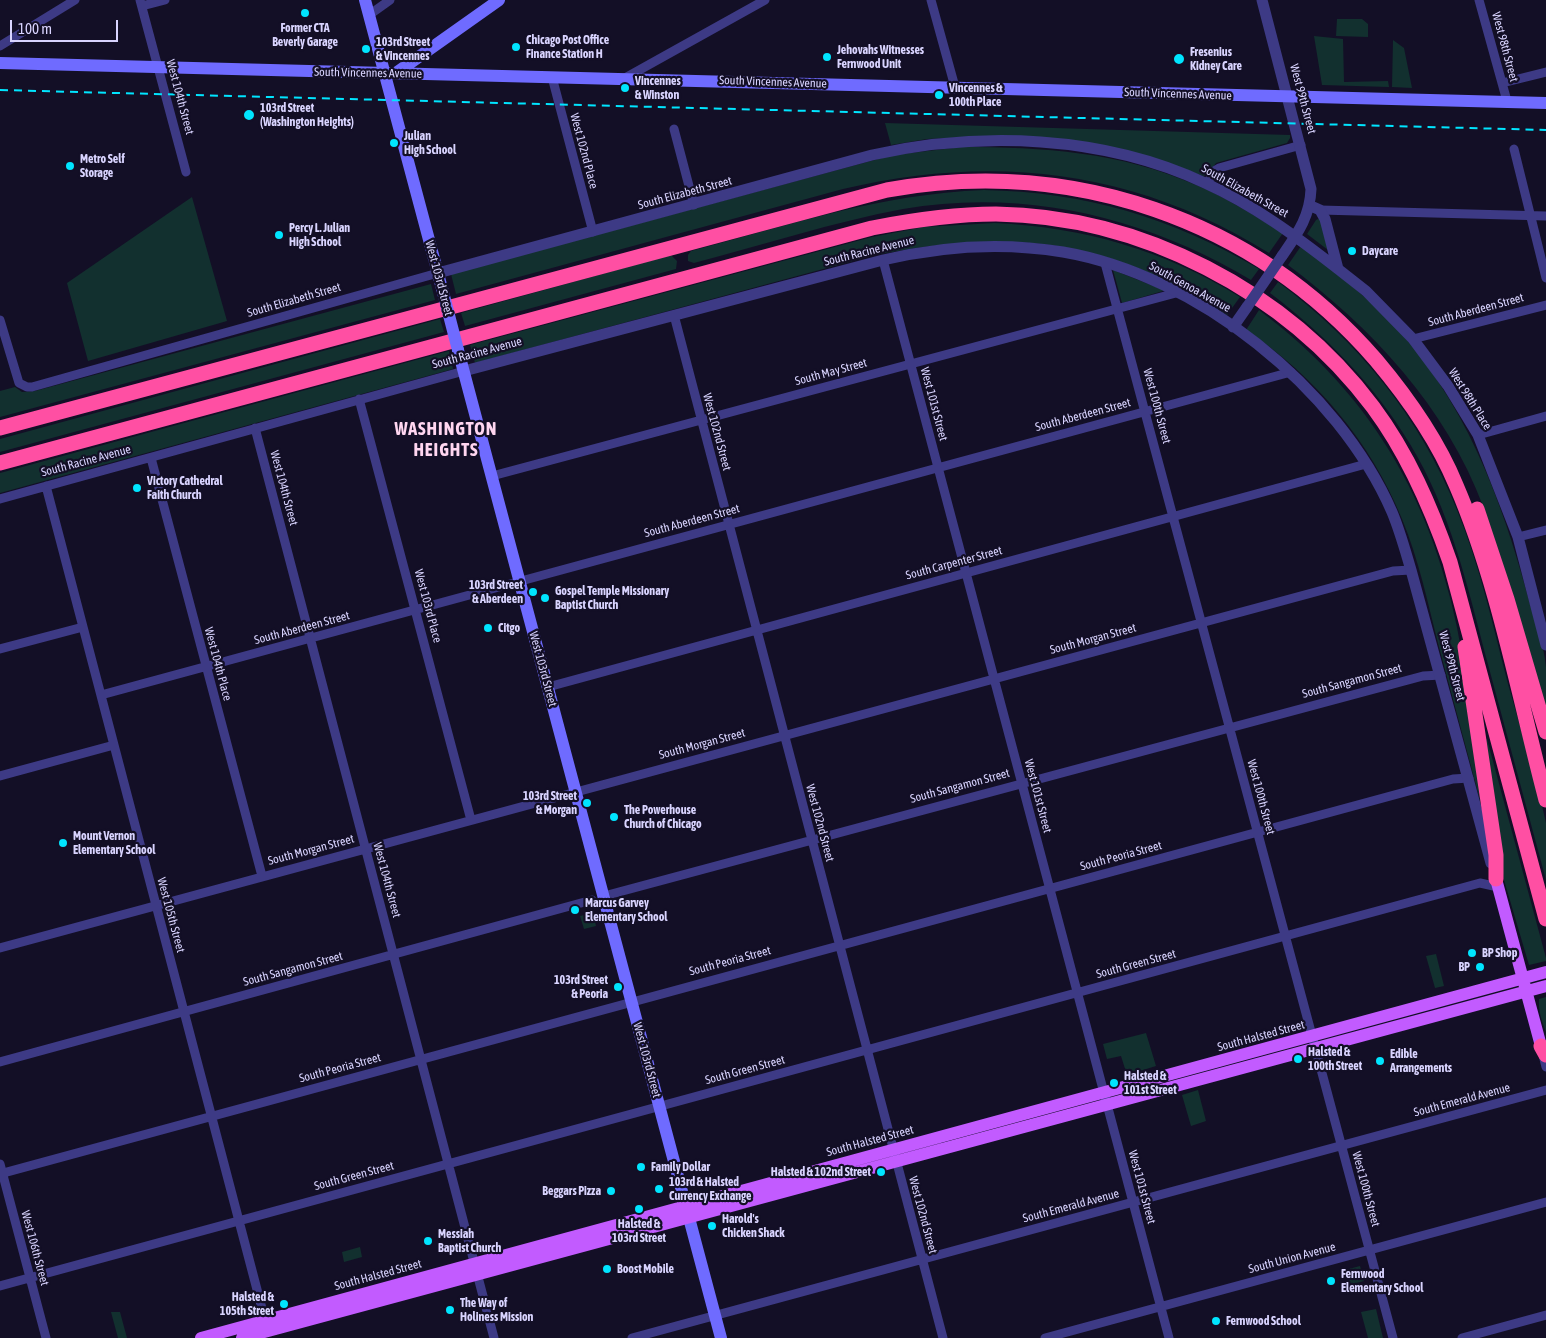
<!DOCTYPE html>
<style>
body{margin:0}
#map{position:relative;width:1546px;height:1338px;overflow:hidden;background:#130f26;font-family:"Asap Condensed",sans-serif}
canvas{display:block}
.scale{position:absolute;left:10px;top:20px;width:108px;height:22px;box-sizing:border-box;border:2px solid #d9d4ff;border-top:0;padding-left:6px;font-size:15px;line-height:18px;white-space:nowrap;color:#d9d4ff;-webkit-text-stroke:4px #130f26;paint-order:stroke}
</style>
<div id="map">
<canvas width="1546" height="1338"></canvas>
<div class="scale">100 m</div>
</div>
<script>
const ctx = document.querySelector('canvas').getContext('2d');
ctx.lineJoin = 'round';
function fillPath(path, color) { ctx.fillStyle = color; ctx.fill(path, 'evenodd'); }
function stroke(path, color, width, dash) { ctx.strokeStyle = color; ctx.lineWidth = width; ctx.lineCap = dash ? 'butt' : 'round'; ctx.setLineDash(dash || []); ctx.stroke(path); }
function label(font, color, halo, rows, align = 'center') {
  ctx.font = font + ' "Asap Condensed",sans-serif'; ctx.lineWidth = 4.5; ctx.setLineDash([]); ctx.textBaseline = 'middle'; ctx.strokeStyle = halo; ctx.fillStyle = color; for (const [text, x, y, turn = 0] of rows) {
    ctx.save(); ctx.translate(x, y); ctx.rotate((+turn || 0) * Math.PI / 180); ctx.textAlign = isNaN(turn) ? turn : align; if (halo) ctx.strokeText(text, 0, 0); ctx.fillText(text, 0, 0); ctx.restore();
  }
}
const green = new Path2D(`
 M1337,19H1362L1368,24V37L1336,36Z
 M1314,36L1343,39L1344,82L1388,81L1389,87L1322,85Z
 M1393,40L1404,48L1412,88L1392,87Z
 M885,123L1290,135V138L1287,143L1216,163L1207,175L1203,176L1182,168L998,136L927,139L891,145Z
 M962,147C1043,147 1121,152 1196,185C1227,198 1255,216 1283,233L1269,253C1136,170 995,153 843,189L456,294L451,274L893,155Z
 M984,190C1086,192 1170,217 1259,269L1251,280C1146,217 1024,188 903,209C833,222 763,245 694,263L688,261V255L691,251C790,225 880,194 984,190Z
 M192,197L227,321L88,361L67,283Z
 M1320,218L1328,250L1307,234L1316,220Z
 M995,223C1083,227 1164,250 1240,297L1227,315C1106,238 1015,229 875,255L475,363L470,345L872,237L924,227Z
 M1301,246C1332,270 1364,294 1391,322C1464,399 1501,497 1528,597C1534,619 1544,644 1546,667C1546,684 1546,702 1546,720C1532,671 1517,623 1503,575C1496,552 1491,528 1483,506C1446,407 1372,328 1288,265Z
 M671,255L677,261L676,269L465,326L461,313Z
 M1113,270L1161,289L1163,291L1122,303Z
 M1278,282C1358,341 1420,417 1457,510C1480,566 1493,626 1508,684C1521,730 1536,777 1546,823C1546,841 1546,862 1546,880C1526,806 1506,731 1486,657C1467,584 1450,510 1410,444C1374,384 1326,336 1270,293Z
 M431,284L435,300L0,417V391L15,387L22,392L35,391Z
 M1259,310C1360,386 1420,478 1451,601C1468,670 1474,744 1484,815C1469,759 1454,703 1439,647C1428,604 1419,560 1402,519C1371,442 1315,376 1246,330Z
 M440,319L444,332L0,452V439Z
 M449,351L453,369L0,493V473Z
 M1487,739L1546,958V961L1529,965L1504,880L1482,740Z
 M593,913L596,926L584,929L580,916Z
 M1436,954L1444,986L1435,988L1426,956Z
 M1546,997V1032C1542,1021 1538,1011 1539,999Z
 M1146,1033L1156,1066L1127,1075L1121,1056L1107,1059L1103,1044Z
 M1198,1090L1206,1121L1191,1126L1182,1095Z
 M360,1247L362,1257L344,1262L342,1252Z
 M1360,1266L1364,1281L1349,1285L1345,1270Z
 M1376,1309L1383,1338H1368L1361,1312Z
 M111,1312H120L127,1338H118Z`);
const minor = new Path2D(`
 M140,0L186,172
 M931,0L955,87
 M1479,0L1507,101
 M142,6L165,0
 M369,15L390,0
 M0,46L75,0
 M552,77L593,232
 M625,78L765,0
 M1502,83L1546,72
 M674,129L694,205
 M1514,149L1546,278
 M1207,184L1214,171L1219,168L1301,145
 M1320,210L1546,216
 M883,260L1169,1338
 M1105,263L1393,1338
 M674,315L943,1338
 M0,320L19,383L27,387H32L438,273
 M1413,339L1546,305
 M359,399L471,820
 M255,428L494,1338
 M1478,435L1546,416
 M151,458L262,876
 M492,476L1176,293
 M46,486L265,1320
 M0,499L464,371
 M1518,537L1546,530
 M0,649L83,627
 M548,687L1366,464
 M101,695L1291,372
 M0,776L114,745
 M604,896L1423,676L1441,675
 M0,948L1393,571L1411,570
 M1542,1051L1546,1067
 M0,1062L592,900
 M0,1164L46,1338
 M0,1174L1453,779L1469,778
 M0,1286L1480,883L1498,887
 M632,1338L1546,1090
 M1045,1338L1546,1202
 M1462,1338L1546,1315`);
const tertiary = new Path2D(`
 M1262,0L1311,189C1310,217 1297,234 1282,256
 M1311,206L1320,210L1325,219L1338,269L1366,291L1413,339L1448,386L1478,435L1518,537L1546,645
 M438,273L872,155C980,131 1103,135 1205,183C1254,205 1297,237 1338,269
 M1233,327L1247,307
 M464,371L883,260C942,246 1003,242 1063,252C1197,275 1338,388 1392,512C1400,531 1405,550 1411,570L1491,863`);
const secondary = new Path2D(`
 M365,0L444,296
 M0,63L1546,103
 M396,73L499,0
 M458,350L721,1338`);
const primary = new Path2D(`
 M1496,879L1541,1046
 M201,1338L1546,972
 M242,1338L1546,986`);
const motorway = new Path2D(`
 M0,428L887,190C1071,157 1253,218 1376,360C1408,398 1437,439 1456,485C1498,582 1519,698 1546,800
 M0,463L872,228C913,220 955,214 996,214C1141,216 1286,291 1373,407C1408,454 1431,507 1450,562L1546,919
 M1477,509L1507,599L1546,732
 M1465,647L1496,855V879
 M1541,1046L1546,1055`);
const rail = new Path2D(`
 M0,90L1546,130`);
const tertiaryBridge = new Path2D(`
 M1247,307L1282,256`);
const secondaryBridge = new Path2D(`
 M444,296L458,350`);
const markers = [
 [305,13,5,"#00e5ff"],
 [516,47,5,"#00e5ff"],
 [366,49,5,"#00e5ff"],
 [827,57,5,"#00e5ff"],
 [1179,59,6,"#00e5ff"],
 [625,88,5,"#00e5ff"],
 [939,95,5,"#00e5ff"],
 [249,115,6,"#00e5ff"],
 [394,143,5,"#00e5ff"],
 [70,166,5,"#00e5ff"],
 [279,235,5,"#00e5ff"],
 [1352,251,5,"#00e5ff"],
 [137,488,5,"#00e5ff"],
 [533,592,5,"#00e5ff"],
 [545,598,5,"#00e5ff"],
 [488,628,5,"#00e5ff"],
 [587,803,5,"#00e5ff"],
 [614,817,5,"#00e5ff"],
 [63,843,5,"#00e5ff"],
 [575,910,5,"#00e5ff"],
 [1472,953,5,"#00e5ff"],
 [1480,967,5,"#00e5ff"],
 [618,987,5,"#00e5ff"],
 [1298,1059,5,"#00e5ff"],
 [1380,1061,5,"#00e5ff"],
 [1114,1083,5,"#00e5ff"],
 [641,1167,5,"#00e5ff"],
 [881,1172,5,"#00e5ff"],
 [659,1189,5,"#00e5ff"],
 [611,1191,5,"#00e5ff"],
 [639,1209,5,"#00e5ff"],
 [712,1226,5,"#00e5ff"],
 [428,1241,5,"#00e5ff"],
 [607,1269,5,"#00e5ff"],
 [1331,1281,5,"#00e5ff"],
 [284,1304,5,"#00e5ff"],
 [450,1310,5,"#00e5ff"],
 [1216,1321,5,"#00e5ff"]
];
const poiNames = [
 ["Former CTA",305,28,"center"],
 ["Beverly Garage",305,42,"center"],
 ["Chicago Post Office",526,40],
 ["Finance Station H",526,54],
 ["103rd Street",376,42],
 ["& Vincennes",376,56],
 ["Jehovahs Witnesses",837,50],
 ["Fernwood Unit",837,64],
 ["Fresenius",1190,52],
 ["Kidney Care",1190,66],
 ["Vincennes",635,81],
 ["& Winston",635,95],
 ["Vincennes &",949,88],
 ["100th Place",949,102],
 ["103rd Street",260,108],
 ["(Washington Heights)",260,122],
 ["Julian",404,136],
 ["High School",404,150],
 ["Metro Self",80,159],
 ["Storage",80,173],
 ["Percy L. Julian",289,228],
 ["High School",289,242],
 ["Daycare",1362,251],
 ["Victory Cathedral",147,481],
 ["Faith Church",147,495],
 ["103rd Street",523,585,"right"],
 ["& Aberdeen",523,599,"right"],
 ["Gospel Temple Missionary",555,591],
 ["Baptist Church",555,605],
 ["Citgo",498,628],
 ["103rd Street",577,796,"right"],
 ["& Morgan",577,810,"right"],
 ["The Powerhouse",624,810],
 ["Church of Chicago",624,824],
 ["Mount Vernon",73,836],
 ["Elementary School",73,850],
 ["Marcus Garvey",585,903],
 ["Elementary School",585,917],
 ["BP Shop",1482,953],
 ["BP",1470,967,"right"],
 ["103rd Street",608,980,"right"],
 ["& Peoria",608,994,"right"],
 ["Halsted &",1308,1052],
 ["100th Street",1308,1066],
 ["Edible",1390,1054],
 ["Arrangements",1390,1068],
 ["Halsted &",1124,1076],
 ["101st Street",1124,1090],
 ["Family Dollar",651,1167],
 ["Halsted & 102nd Street",871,1172,"right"],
 ["103rd & Halsted",669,1182],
 ["Currency Exchange",669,1196],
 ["Beggars Pizza",601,1191,"right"],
 ["Harold's",722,1219],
 ["Chicken Shack",722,1233],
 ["Halsted &",639,1224,"center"],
 ["103rd Street",639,1238,"center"],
 ["Messiah",438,1234],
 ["Baptist Church",438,1248],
 ["Boost Mobile",617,1269],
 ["Fernwood",1341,1274],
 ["Elementary School",1341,1288],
 ["Halsted &",274,1297,"right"],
 ["105th Street",274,1311,"right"],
 ["The Way of",460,1303],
 ["Holiness Mission",460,1317],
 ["Fernwood School",1226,1321]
];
const streetNames = [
 ["West 98th Street",1505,47,75],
 ["South Vincennes Avenue",368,73,1],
 ["South Vincennes Avenue",773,82,2],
 ["South Vincennes Avenue",1178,94,2],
 ["West 104th Street",180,97,75],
 ["West 99th Street",1303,99,75],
 ["West 102nd Place",584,151,75],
 ["South Elizabeth Street",1245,191,29],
 ["South Elizabeth Street",685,193,-15],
 ["South Racine Avenue",869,251,-14],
 ["West 103rd Street",439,278,75],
 ["South Genoa Avenue",1190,287,29],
 ["South Elizabeth Street",294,300,-16],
 ["South Aberdeen Street",1476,310,-15],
 ["South Racine Avenue",477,353,-15],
 ["South May Street",831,372,-15],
 ["West 98th Place",1470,399,58],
 ["West 101st Street",934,404,75],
 ["West 100th Street",1157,406,75],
 ["South Aberdeen Street",1083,415,-15],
 ["West 102nd Street",717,432,75],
 ["South Racine Avenue",86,461,-15],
 ["West 104th Street",284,488,75],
 ["South Aberdeen Street",692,521,-15],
 ["South Carpenter Street",954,563,-15],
 ["West 103rd Place",428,606,75],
 ["South Aberdeen Street",302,628,-15],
 ["South Morgan Street",1093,639,-15],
 ["West 104th Place",218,664,75],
 ["West 99th Street",1452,666,75],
 ["West 103rd Street",543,669,75],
 ["South Sangamon Street",1352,681,-15],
 ["South Morgan Street",702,744,-15],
 ["South Sangamon Street",960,786,-15],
 ["West 101st Street",1038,796,75],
 ["West 100th Street",1261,797,75],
 ["West 102nd Street",820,823,75],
 ["South Morgan Street",311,850,-15],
 ["South Peoria Street",1121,856,-15],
 ["West 104th Street",387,880,75],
 ["West 105th Street",171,915,75],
 ["South Peoria Street",730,961,-15],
 ["South Green Street",1136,964,-15],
 ["South Sangamon Street",293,969,-15],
 ["South Halsted Street",1261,1036,-15],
 ["West 103rd Street",647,1060,75],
 ["South Peoria Street",340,1068,-15],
 ["South Green Street",745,1070,-15],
 ["South Emerald Avenue",1462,1100,-15],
 ["South Halsted Street",870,1141,-15],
 ["South Green Street",354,1176,-15],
 ["West 101st Street",1142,1187,75],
 ["West 100th Street",1366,1189,75],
 ["South Emerald Avenue",1071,1206,-15],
 ["West 102nd Street",923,1215,75],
 ["West 106th Street",35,1248,75],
 ["South Union Avenue",1292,1258,-15],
 ["South Halsted Street",378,1275,-15]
];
const districtNames = [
 ["WASHINGTON",446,429],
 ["HEIGHTS",446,450]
];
fillPath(green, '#12302f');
stroke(minor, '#3d3a85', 9);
stroke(tertiary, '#3d3a85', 11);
stroke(secondary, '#6f6bff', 12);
stroke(primary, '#c25bff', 12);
stroke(motorway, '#ff4fa3', 15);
stroke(rail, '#00e5ff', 2, [8, 6]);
stroke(tertiaryBridge, '#3d3a85', 11);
stroke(secondaryBridge, '#6f6bff', 12);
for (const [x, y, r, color] of markers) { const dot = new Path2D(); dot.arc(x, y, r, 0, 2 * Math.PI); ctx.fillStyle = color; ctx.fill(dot); stroke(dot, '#130f26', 2); }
label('bold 12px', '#d9d4ff', '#130f26', poiNames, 'left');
label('12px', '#d9d4ff', '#130f26', streetNames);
ctx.letterSpacing = '1px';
label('bold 18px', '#ffd6f0', '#130f26', districtNames);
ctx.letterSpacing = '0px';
</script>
